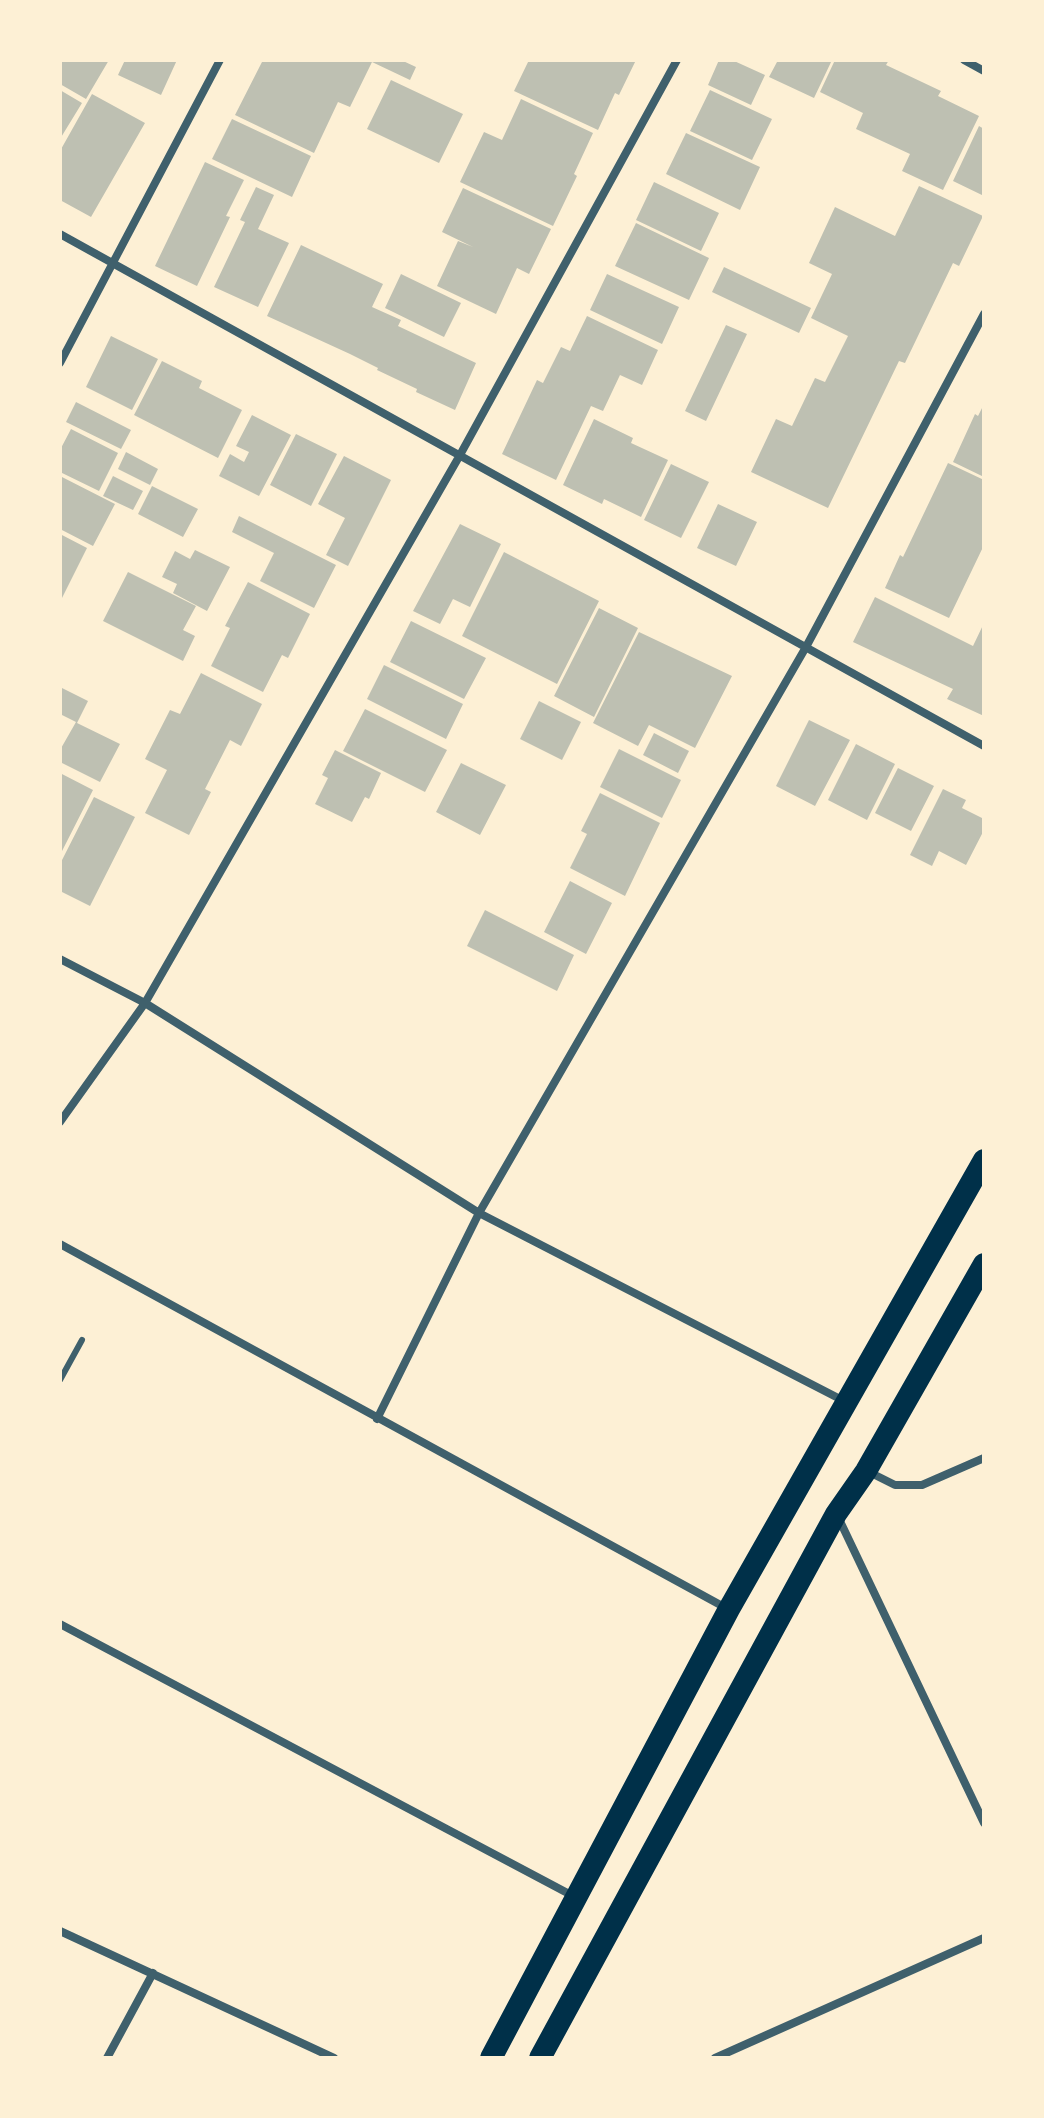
<!DOCTYPE html>
<style>
body{margin:0}
#map{position:relative;width:1044px;height:2118px;overflow:hidden;background:#fdf0d5;font-family:Lora,serif}
canvas{display:block}
.frame{position:absolute;inset:0;border:62px solid #fdf0d5;pointer-events:none}
</style>
<div id="map">
<canvas width="1044" height="2118"></canvas>
<div class="frame"></div>
</div>
<script>
const ctx = document.querySelector('canvas').getContext('2d');
ctx.lineJoin = 'round';
function fillPath(path, color) { ctx.fillStyle = color; ctx.fill(path, 'evenodd'); }
function stroke(path, color, width, dash) { ctx.strokeStyle = color; ctx.lineWidth = width; ctx.lineCap = dash ? 'butt' : 'round'; ctx.setLineDash(dash || []); ctx.stroke(path); }
const building = new Path2D(`
 M60,60H109L86,99L60,84Z
 M125,60H177L161,95L118,75Z
 M263,60H401L416,67L410,80L372,62L350,107L338,102L314,153L235,115Z
 M529,60H636L619,95L615,93L598,130L514,91Z
 M719,60H732L765,75L751,105L708,85Z
 M772,60H832L814,98L769,77L777,62Z
 M835,60H889L886,65L941,91L938,96L979,116L943,190L902,171L910,154L856,129L863,113L820,92Z
 M391,80L463,114L439,163L367,129Z
 M60,90L82,103L60,139Z
 M710,90L772,119L752,160L690,131Z
 M92,94L145,123L91,217L60,200V151Z
 M521,99L593,133L574,174L577,176L553,226L460,182L484,132L502,140Z
 M232,119L311,156L292,197L212,159Z
 M979,126L984,129V196L953,181Z
 M686,133L760,167L740,210L666,174Z
 M205,162L244,180L226,216L230,217L197,286L155,266Z
 M654,182L719,213L701,251L636,220Z
 M919,186L983,216L959,266L953,263L905,363L899,361L828,508L751,472L776,419L792,426L815,378L825,382L848,336L811,318L832,274L809,263L835,207L895,236Z
 M256,187L274,195L258,229L289,243L258,307L214,287L245,222L240,220Z
 M463,188L551,229L529,274L517,268L496,314L437,286L458,241L473,247L442,232Z
 M636,223L709,258L689,300L615,266Z
 M301,245L383,284L372,307L401,320L398,326L476,363L455,410L416,392L417,389L377,370L378,368L350,354L267,316Z
 M724,267L811,308L799,333L712,292Z
 M401,274L461,303L444,337L385,308Z
 M607,274L679,307L662,344L590,310Z
 M587,316L658,350L642,385L620,375L603,411L591,406L556,480L502,454L537,380L543,383L561,347L570,351Z
 M726,325L747,334L706,421L685,411Z
 M111,336L158,359L132,410L86,387Z
 M162,361L202,381L199,388L242,410L218,458L134,415Z
 M76,402L131,430L121,449L66,422Z
 M984,404V477L953,462L975,414L978,416Z
 M252,415L291,435L259,496L219,476L230,454L244,462L249,452L236,446Z
 M594,419L633,438L631,443L668,460L641,517L604,499L602,504L563,485Z
 M71,429L118,453L99,491L60,472V450Z
 M296,434L337,454L311,506L270,485Z
 M126,452L158,469L150,485L118,469Z
 M344,456L391,480L348,566L326,555L345,518L318,504Z
 M948,463L984,480V545L949,618L885,588L900,555L903,557Z
 M671,464L709,482L681,538L644,520Z
 M60,476L115,504L93,546L60,529Z
 M113,476L143,491L133,510L103,496Z
 M152,486L198,509L183,537L138,514Z
 M718,504L757,522L736,566L697,548Z
 M239,516L336,565L314,608L260,581L274,553L232,532Z
 M460,524L501,544L470,607L453,599L440,624L413,611Z
 M60,534L87,548L60,602Z
 M195,550L230,567L207,611L173,593L177,584L162,577L175,551L190,559Z
 M504,552L599,601L557,684L462,636Z
 M128,572L196,606L183,630L195,636L183,661L103,621Z
 M248,582L310,614L288,658L282,655L263,692L211,666L230,628L225,626Z
 M875,597L973,646L984,623V716L947,699L953,689L853,642Z
 M599,608L638,628L594,717L554,696Z
 M411,621L486,658L464,699L390,662Z
 M639,632L732,676L695,748L649,725L638,746L593,723Z
 M384,665L463,704L446,739L367,699Z
 M201,673L262,704L241,746L230,740L205,789L211,792L189,835L145,813L167,770L145,759L170,710L180,714Z
 M60,687L88,701L77,723L120,744L100,782L60,762V750L76,722L60,714Z
 M539,701L581,722L562,760L520,739Z
 M365,709L447,750L425,792L343,751Z
 M809,720L850,740L815,806L776,786Z
 M654,733L689,751L678,773L643,755Z
 M856,744L895,764L867,820L828,800Z
 M619,749L681,780L662,818L600,787Z
 M335,750L381,773L369,799L365,797L352,822L315,804L328,778L322,775Z
 M461,763L506,785L480,835L436,812Z
 M898,768L934,786L911,831L875,813Z
 M60,773L93,790L60,855Z
 M943,789L966,800L962,808L984,819V830L966,865L939,851L932,866L910,855Z
 M600,793L660,823L625,896L570,868L587,834L581,831Z
 M94,797L135,817L90,906L60,891V864Z
 M570,881L612,903L586,954L544,932Z
 M485,910L574,955L557,991L467,946Z`);
const service = new Path2D(`
 M60,1380L82,1340`);
const minor = new Path2D(`
 M964,60L984,71
 M60,234L984,746
 M60,363L220,60
 M60,959L145,1003L479,1213L846,1402
 M60,1122L145,1003L460,455L677,60
 M60,1244L726,1608
 M377,1419L479,1213L806,647L984,314
 M869,1472L895,1485H922L984,1458
 M838,1517L984,1823
 M60,1624L575,1897
 M60,1931L334,2058
 M107,2058L153,1973
 M715,2058L984,1938`);
const trunk = new Path2D(`
 M491,2058L729,1609L984,1160
 M540,2058L836,1514L866,1471L984,1264`);
fillPath(building, '#bec0b2');
stroke(service, '#3f606c', 6);
stroke(minor, '#3f606c', 8);
stroke(trunk, '#003049', 22);
</script>
